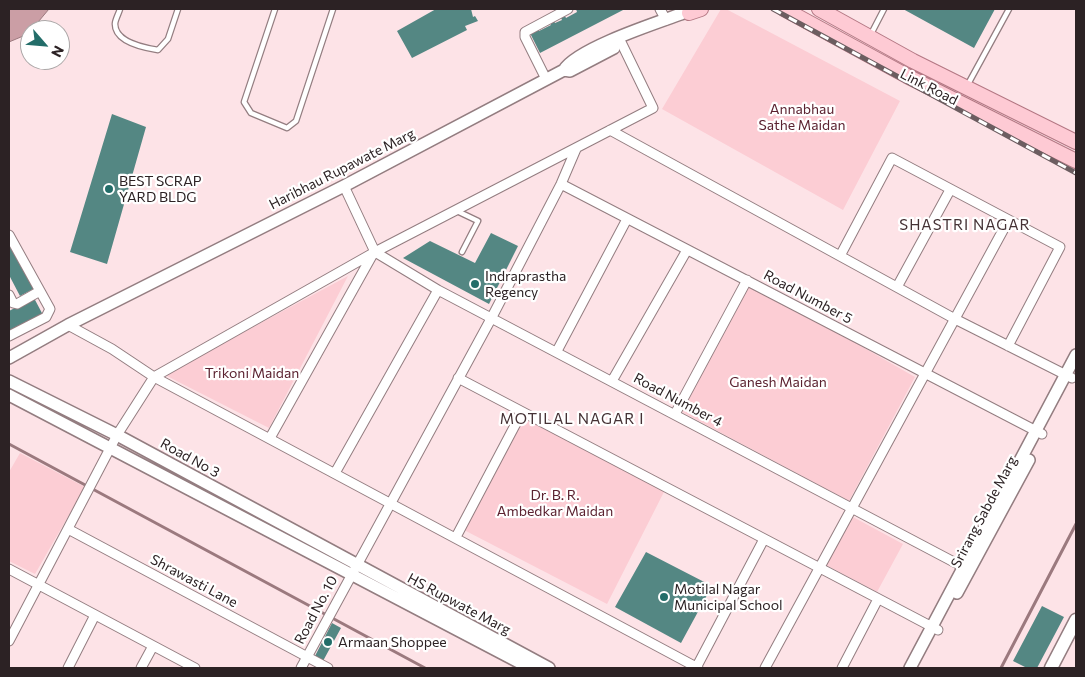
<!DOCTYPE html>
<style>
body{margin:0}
#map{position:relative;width:1085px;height:677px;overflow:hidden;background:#fde3e7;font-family:Commissioner,sans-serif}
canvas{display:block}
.frame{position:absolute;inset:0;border:10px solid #2c2224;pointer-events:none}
.north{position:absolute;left:20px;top:20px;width:50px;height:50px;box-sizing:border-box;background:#fff;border:1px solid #aba7a7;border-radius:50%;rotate:117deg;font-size:14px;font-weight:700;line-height:20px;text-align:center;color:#2c2224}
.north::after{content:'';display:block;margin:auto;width:18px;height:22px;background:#236d69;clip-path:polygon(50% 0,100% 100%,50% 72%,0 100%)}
</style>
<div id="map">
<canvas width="1085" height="677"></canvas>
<div class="frame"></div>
<div class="north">N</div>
</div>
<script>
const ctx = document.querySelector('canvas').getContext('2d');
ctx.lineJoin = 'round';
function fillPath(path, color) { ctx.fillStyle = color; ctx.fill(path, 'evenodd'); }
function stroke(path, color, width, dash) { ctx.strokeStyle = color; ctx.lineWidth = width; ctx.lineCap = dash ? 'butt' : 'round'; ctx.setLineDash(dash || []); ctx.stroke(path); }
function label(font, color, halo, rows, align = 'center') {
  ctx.font = font + ' Commissioner,sans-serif'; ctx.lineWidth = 4.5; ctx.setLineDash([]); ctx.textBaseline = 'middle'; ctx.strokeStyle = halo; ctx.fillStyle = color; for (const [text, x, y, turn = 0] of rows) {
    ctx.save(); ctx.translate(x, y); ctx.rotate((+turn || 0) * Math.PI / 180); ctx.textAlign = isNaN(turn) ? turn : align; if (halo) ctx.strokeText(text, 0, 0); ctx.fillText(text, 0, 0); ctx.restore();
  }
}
const green = new Path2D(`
 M721,9H726L900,101L843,210L662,109Z
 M348,276L269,428L161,373L177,368Z
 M747,281L915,377L849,501L682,412Z
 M525,413L666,488L607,604L464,530Z
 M20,453L85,487L35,574L9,561V472Z
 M853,517L903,544L877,592L826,565Z`);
const water = new Path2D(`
 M9,9H49L28,34L9,42Z`);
const stream = new Path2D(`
 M9,444L425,668
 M1001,668L1076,524`);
const building = new Path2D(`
 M436,9H471L473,17L475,16L478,21L465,26L467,30L412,58L397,31Z
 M576,9H625L540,53L529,31L537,27L539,31L551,25L550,23L554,21L555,23L562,20L560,16L564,14L566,18L577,12Z
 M903,9H995L974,48Z
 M112,114L146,127L107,264L70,252Z
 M491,233L518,246L489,304L403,258L430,241L475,263Z
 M9,241L35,288L20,296L9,275Z
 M34,298L43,315L9,332V311Z
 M646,552L712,586L681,643L615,607Z
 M1042,606L1064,617L1037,668H1027L1013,661Z
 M332,623L341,628L323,661L315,656Z`);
const service = new Path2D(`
 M120,9C119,13 115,20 115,24C115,42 145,48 158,50L168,39L178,9
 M275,9L244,102L251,113L287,128L296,121L333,9
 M870,36L884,9
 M967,86L1009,9
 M457,211L478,221L462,252`);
const minor = new Path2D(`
 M660,9L666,20
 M546,79L525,37V32L568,9
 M610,130L955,319L1072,378
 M561,184L1042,434
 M344,186L375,252
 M9,235L50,309L46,317L9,336
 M375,252L438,290L969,570
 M840,256L892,158L1060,247L1008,346
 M897,287L950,190
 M9,295L13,303L17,304L40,291
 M68,325L112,349L154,377L698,668
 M557,351L627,219
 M458,378L938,630
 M612,381L687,250
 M675,414L747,280
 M270,438L374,252
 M335,473L438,290
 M68,529L328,668
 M456,537L522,412
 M9,569L195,668
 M9,641L117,435L154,377L375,252L653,108L619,38
 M68,668L95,615
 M141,668L153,646
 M301,668L492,317L561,184L576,149
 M696,668L764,539
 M765,668L1008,221
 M842,668L878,599`);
const tertiary = new Path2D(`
 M564,70L570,71L614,48
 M9,358L68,325L344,186L564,70C576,49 656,23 681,14L687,9
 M9,381L117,435L549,668
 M9,395L530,668
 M957,593L1029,460
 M910,668L1076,355`);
const secondary = new Path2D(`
 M1051,668L1076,620`);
const primary = new Path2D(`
 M784,9L907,76L1076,161
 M819,9L913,61L1076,142
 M689,13L701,9`);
const rail = new Path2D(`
 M773,9L1076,173`);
const markers = [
 [109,189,5,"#236d69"],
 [475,284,5,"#236d69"],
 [664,597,5,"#236d69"],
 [328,642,5,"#236d69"]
];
const streetNames = [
 ["Link Road",929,87,27],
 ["Haribhau Rupawate Marg",342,169,-27],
 ["Road Number 5",808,297,28],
 ["Road Number 4",678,400,28],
 ["Road No 3",190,458,29],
 ["Srirang Sabde Marg",984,512,-62],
 ["Shrawasti Lane",194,581,28],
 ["HS Rupwate Marg",459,604,28],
 ["Road No. 10",316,610,-62]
];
const parkNames = [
 ["Annabhau",802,109],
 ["Sathe Maidan",802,125],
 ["Trikoni Maidan",252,373],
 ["Ganesh Maidan",778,382],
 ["Dr. B. R.",555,495],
 ["Ambedkar Maidan",555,511]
];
const poiNames = [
 ["BEST SCRAP",119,181],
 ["YARD BLDG",119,197],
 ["Indraprastha",485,276],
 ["Regency",485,292],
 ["Motilal Nagar",674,589],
 ["Municipal School",674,605],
 ["Armaan Shoppee",338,642]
];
const neighbourhoodNames = [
 ["SHASTRI NAGAR",965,225],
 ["MOTILAL NAGAR I",572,419]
];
fillPath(green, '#fccdd4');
fillPath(water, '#cb9ea5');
stroke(water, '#9b797e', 1);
stroke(stream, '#9b797e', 3);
fillPath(building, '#548783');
stroke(service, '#937d80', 7);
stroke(minor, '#937d80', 11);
stroke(tertiary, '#937d80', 14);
stroke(secondary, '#937d80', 15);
stroke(primary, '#b47884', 16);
stroke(service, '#fff', 4.5);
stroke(minor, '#fff', 9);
stroke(tertiary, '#fff', 11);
stroke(secondary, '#fff', 12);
stroke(primary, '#fecad4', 14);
stroke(rail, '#6c5d60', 5);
stroke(rail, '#fff', 3, [9]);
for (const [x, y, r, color] of markers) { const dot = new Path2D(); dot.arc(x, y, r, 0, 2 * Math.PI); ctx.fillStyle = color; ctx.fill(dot); stroke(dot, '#fff', 2); }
label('14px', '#2c2224', '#fff', streetNames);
label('14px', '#5b2230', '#fff', parkNames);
label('14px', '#2c2224', '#fff', poiNames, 'left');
ctx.letterSpacing = '1px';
label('15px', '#453235', '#fff', neighbourhoodNames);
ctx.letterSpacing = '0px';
</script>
